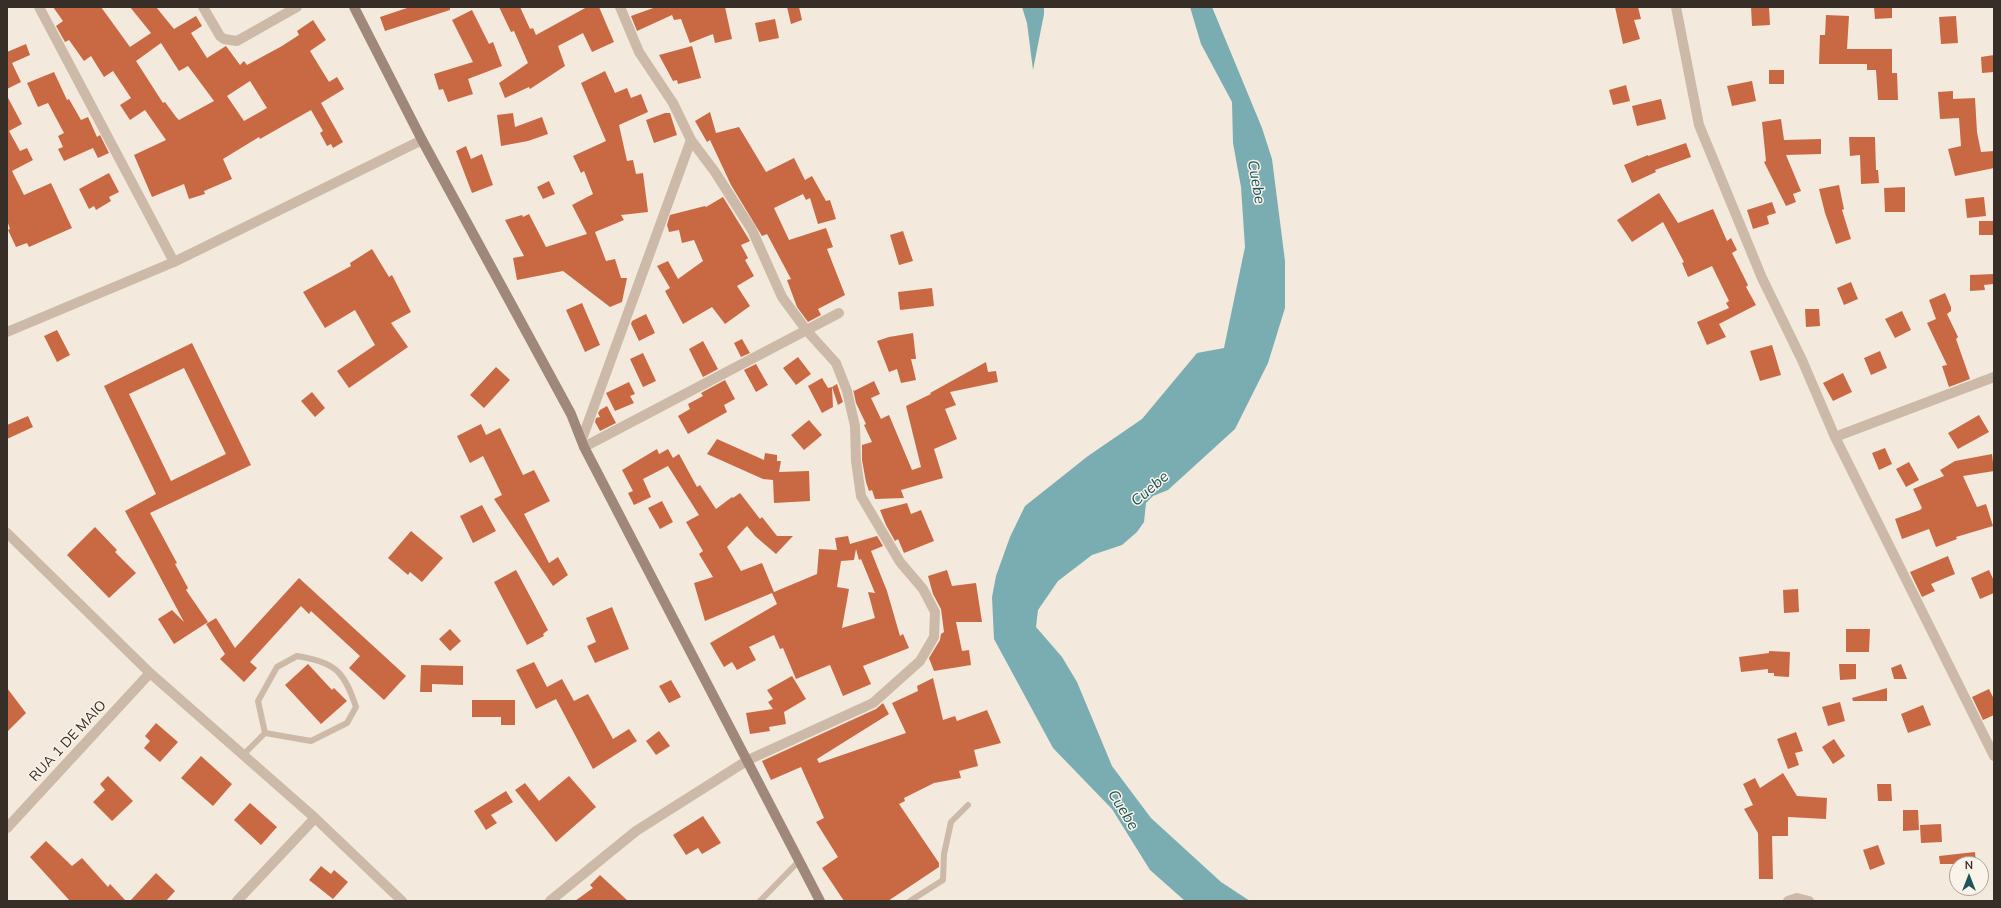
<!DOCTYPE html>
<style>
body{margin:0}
#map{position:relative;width:2001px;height:908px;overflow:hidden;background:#f3e9dc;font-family:Mulish,sans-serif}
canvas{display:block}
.frame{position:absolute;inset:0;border:8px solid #382e28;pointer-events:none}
.north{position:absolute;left:1949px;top:856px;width:40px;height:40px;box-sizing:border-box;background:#faf3e9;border:1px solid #aca49c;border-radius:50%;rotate:0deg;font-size:11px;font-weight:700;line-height:16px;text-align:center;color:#382e28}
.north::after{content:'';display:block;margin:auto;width:14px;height:18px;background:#1c555b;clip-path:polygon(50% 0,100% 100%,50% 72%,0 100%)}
</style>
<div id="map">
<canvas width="2001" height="908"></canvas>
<div class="frame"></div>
<div class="north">N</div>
</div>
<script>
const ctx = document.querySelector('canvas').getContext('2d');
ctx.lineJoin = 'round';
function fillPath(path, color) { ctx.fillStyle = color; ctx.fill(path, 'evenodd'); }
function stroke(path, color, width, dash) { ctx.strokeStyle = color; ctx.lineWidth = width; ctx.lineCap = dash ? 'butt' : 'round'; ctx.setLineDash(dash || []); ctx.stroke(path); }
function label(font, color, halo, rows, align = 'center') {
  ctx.font = font + ' Mulish,sans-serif'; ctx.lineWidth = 3; ctx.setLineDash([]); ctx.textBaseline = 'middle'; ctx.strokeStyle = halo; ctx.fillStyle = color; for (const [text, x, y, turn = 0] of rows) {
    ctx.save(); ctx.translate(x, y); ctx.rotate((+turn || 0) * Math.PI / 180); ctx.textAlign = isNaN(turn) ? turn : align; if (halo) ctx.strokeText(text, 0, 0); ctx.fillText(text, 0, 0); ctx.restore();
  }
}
const water = new Path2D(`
 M1022,7H1044V14L1033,70L1027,23Z
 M1190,7H1212L1262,128L1272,159L1285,261V308L1268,363L1235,429L1168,490L1153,496L1146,503L1144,522L1137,532L1122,545L1092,555L1058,581L1038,610L1036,627L1062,657L1077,682L1112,766L1151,818L1221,882L1250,901H1185L1150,870L1112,809L1053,748L994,639L992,597L996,576L1010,537L1025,506L1088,456L1142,419L1197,353L1224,348L1245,247L1241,187L1233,143L1232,102L1201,44Z`);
const building = new Path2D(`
 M53,7H101L130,47L151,33L130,7H156L174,29L196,16L202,26L191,33L207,58L226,46L240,65L244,61L247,65L282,46L299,35L297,31L313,20L326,40L310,51L329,82L337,77L344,89L321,103L343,142L333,148L331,144L327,146L320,133L323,131L311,110L260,139L259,137L223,159L232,179L204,191L205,194L189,199L184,184L152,197L134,155L166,140L145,110L130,120L120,105L131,98L113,71L104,77L91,56L84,61L69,40L65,42L56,26L63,21ZM161,43L179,71L188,66L214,101L179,120L176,117L165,102L163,103L136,61ZM250,81L267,108L244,121L227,96Z
 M410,7H450V10L385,31L380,17Z
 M499,7H520L530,29L533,28L536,35L587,7H599L614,42L592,52L583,33L558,46L565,66L530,89L529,87L505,98L499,83L528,63L514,31L511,32Z
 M656,7H725L732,39L715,43L713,34L690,43L681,19L674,20L672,15L637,31L631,16Z
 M787,7H799L802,20L791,24Z
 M1615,7H1638L1641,19L1634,20L1640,39L1623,44Z
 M1751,7H1769L1770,25L1752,26Z
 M1874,7H1892V18L1875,19Z
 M472,10L489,44L493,42L502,66L468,79L473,94L448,102L443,89L439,90L434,74L473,62L452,20Z
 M1826,15L1849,16L1847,49H1892V73H1897L1898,100H1878L1876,70H1867V64H1819L1820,35H1825Z
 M1956,16L1958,43L1941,44L1939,17Z
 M775,19L779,38L759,42L755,23Z
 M26,44L30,55L12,63L21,82L7,89V52Z
 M692,46L701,78L678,84L677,80L673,81L659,55Z
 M1994,55V72L1982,73L1981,57Z
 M1769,70H1784V84H1769Z
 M605,71L615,93L627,88L631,98L641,94L648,112L619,125L627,161L633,160L636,174L643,173L648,212L621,215L624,220L595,232L606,261L615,259L621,278H627L622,302L610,307L563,271L517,280L513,258L524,256L505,220L522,215L523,217L529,214L546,247L587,234L572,205L593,194L584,171L581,173L573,156L606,141L581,83Z
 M54,72L67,100L69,99L81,120L88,117L97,137L100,135L109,153L98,158L93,148L64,161L58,149L63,147L58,136L64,133L48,103L38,107L27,83Z
 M1752,81L1756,101L1732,106L1727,86Z
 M1626,85L1630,101L1613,105L1609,90Z
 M1953,91V99L1975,98L1977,132L1981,152L1994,151V168L1955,176L1948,149L1961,146L1959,118L1940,119L1938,92Z
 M7,96L22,124L9,131L20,151L27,148L33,160L12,171L24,195L51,183L72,228L29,247L27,243L16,247L8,230L10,229L7,220Z
 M1661,99L1666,119L1637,126L1632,106Z
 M710,112L716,133L739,127L766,172L794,158L805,180L812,176L826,201L830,200L836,219L818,224L810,198L806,200L803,194L774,208L789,240L826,228L833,247L827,249L845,295L818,309L821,315L808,322L797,307L787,280L791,279L767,234L762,236L731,185L710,140L707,142L695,121Z
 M513,113L515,127L542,117L548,134L528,141L501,146L497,115Z
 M665,113H670L677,135L654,143L646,120Z
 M1781,119L1784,140L1821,139V154L1786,155L1801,191L1793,194L1796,202L1786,206L1764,162L1766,161L1762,122Z
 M1849,137H1875L1876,170H1878L1879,183L1861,184L1860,155L1850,156Z
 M1686,143L1691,157L1655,170L1656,172L1632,183L1624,165L1648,155V156Z
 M466,146L471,159L482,154L493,185L472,193L456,151Z
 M109,173L119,192L109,197L111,201L96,210L94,206L89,209L79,189Z
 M549,181L555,194L543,199L537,187Z
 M1839,185L1844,209L1842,210L1851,239L1836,244L1825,213L1819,189Z
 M1905,187V212H1885L1884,188Z
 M1659,193L1678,223L1713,209L1727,241L1731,238L1737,250L1732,253L1748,285L1746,287L1756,305L1719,324L1726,337L1707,345L1697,322L1729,308L1726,303L1729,301L1712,266L1688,277L1682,263L1684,262L1663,222L1632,242L1617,220Z
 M723,197L750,241L741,245L748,258L745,260L754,276L737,286L750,306L725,324L712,307L683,324L665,291L670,288L657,266L668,261L678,279L703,261L694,240L682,243L679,230L669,232L667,225L670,215L705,206L706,207Z
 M1984,197L1986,216L1967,218L1965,199Z
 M1772,202L1776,213L1767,216L1769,224L1753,229L1747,210Z
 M1979,221H1994V235H1979Z
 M903,231L913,261L899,265L890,235Z
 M372,249L389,277L392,275L411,312L391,323L408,347L349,388L337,371L375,345L355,310L325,328L303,292L351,266L350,263Z
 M1994,274V284L1984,285L1985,290L1970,291V275Z
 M1851,282L1858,299L1844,305L1837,288Z
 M932,288L934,306L900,310L898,292Z
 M1945,293L1951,307V311L1947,314L1958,337L1956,339L1970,379L1949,387L1942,366L1947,365L1927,323L1936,319L1929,300Z
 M582,303L600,345L585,352L566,310Z
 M1805,309H1819L1820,326L1806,327Z
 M1902,311L1911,330L1895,338L1885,319Z
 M646,314L655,333L639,341L631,324L632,321Z
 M57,330L70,355L57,362L44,336Z
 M913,333L916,359H911L916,380L901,383L897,369L889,372L877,341L889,337Z
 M742,339L750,353L741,357L734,343Z
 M703,341L718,369L703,377L689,349Z
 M192,343L251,465L150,513L177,563L175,564L188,588L186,590L208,622L174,644L158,619L172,610L184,622L125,511L156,494L104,386ZM184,368L226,454L171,481L129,394Z
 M1772,345L1781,375L1760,381L1750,351Z
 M1880,351L1887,368L1871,375L1864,358Z
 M643,353L656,381L643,387L630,359Z
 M798,357L811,374L796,385L783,368Z
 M986,362L988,372L996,371L998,382L950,392L956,405L945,409L957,439L934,449L943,478L901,490L904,498L875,499L872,490L869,491L866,482L862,460V445L872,442L864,425L866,424L856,403L853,389L854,391L874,381L880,394L871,398L881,419L889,415L912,470L921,467L906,406L931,394L930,393Z
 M756,364L768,385L756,392L744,370Z
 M496,367L510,380L484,408L470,395Z
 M1843,373L1852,392L1833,401L1823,383Z
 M822,378L828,388L832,387L833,407L822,413L808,386Z
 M725,380L735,399L724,405L727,412L688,434L678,416L690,409L688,404L703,396L701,393Z
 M629,382L635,394L630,396L634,403L615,411L606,393Z
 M837,384L843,402L838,405L832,387Z
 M312,392L325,408L315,417L301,401Z
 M607,406L616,423L600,431L595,422L596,418L600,417L598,413L600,410Z
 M1979,415L1989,432L1958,449L1948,433Z
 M28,416L33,427L7,439V425Z
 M809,420L822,435L804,450L791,435Z
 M481,424L486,435L500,428L523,475L534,470L550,501L524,514L549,563L558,557L568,575L553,586L494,499L502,495L483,456L470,463L457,436Z
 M717,439L764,460L765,453L777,455V461H781L779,472L809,471L810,501L774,503L773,480L763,479L707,454Z
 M1885,448L1892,464L1879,470L1872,453Z
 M657,449L659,454L668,449L673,458L679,454L697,487L700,485L716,509L732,497L733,498L740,493L760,519L762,517L777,536H793L776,554L755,536L747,526L727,547L741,571L762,563L774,592L817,574L819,549L837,550L835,538L848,536L850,544L877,536L883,546L871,551L887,591L900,636L903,634L909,648L863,666L871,684L843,696L830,665L796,679L783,648L780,649L774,635L749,647L756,660L737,670L732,662L724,667L710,643L777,604L772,593L705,621L694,583L713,577L699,554L703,551L686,522L699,515L668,466L643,479L651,497L634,505L628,493L633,491L622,470ZM856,549L859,560L861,559L875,593L868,592L875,618L842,628L849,589L837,587L841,561L854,560Z
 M1992,454L1994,471L1963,476L1977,507L1986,504L1993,526L1956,537L1957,539L1936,547L1929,529L1902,539L1895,519L1920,510L1922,508L1913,489L1944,476L1940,470L1955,461Z
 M1909,462L1919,480L1906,487L1896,469Z
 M662,501L673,522L660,529L648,508Z
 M907,503L911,514L921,510L934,541L904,553L898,539L895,541L886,525L880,510Z
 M482,505L496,531L473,543L460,516Z
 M95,527L117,550L115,552L136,573L109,598L67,555Z
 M411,531L443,558L422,582L410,572L408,575L388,558Z
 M1948,556L1955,574L1931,584L1935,591L1922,597L1910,572Z
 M516,570L548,630L543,634L544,636L527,645L494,582Z
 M947,570L952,586L976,583L982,622H956L962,651L969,650L971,665L934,671L929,658L940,640L941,634L944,632L941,609L933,594L928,576Z
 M1989,570L1994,581V593L1980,599L1971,578Z
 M299,578L406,676L384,700L349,668L360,656L311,611L309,614L301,606L250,662L257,668L244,682L220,659L225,654L206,624L216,618L235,648Z
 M1798,589L1799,612L1784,613L1783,590Z
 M612,607L629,649L595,663L587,646L596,642L586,618Z
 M450,629L461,641L450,651L439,639Z
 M1846,629H1870L1869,652H1846Z
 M1769,651L1790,652L1789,677L1774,676V673H1768V669L1741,672L1739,657L1769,653Z
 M534,662L547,687L562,679L574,701L588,694L613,739L629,729L637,741L593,769L556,699L536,709L516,670Z
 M308,664L332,690L334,688L347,701L321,724L285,685Z
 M1839,664H1856V679L1840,680Z
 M1901,664L1907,679H1894L1891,668Z
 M421,665L463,666V685L432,684V692H420Z
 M792,676L806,699L784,712L786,724L769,727L770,731L750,734L746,713L773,709L768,702L773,699L767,690Z
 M933,678L943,720L955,716L957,721L987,710L1001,743L974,750L978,766L959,771L961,778L934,783L904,798L905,801L899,804L939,863V867L888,901H844L822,868L838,857L816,822L824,818L801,767L771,780L762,761L876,709L883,703L889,714L817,759L819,763L906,733L892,703L918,691L917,686Z
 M671,680L681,697L669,703L659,686Z
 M7,688L26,713L7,732Z
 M1887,688V701H1853L1852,698Z
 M1989,689L1994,699V715L1983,720L1972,697Z
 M472,700H515V725H501V717H472Z
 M1840,702L1845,721L1828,726L1822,707Z
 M1923,705L1931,725L1908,733L1901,714Z
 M156,723L178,742L160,762L144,748L150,741L145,736Z
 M659,731L670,746L656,755L646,741Z
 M1796,732L1803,751L1795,753L1799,765L1788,769L1777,739Z
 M1834,739L1845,756L1833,764L1822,747Z
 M201,756L232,784L213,806L181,778Z
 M1783,773L1797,796L1827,798L1826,819L1788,817V836H1772L1773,879H1759L1758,833L1744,809L1753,805L1743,784L1755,778L1760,788Z
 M108,776L133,801L112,821L93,802L105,790L100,784Z
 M569,776L596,807L556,842L515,790L525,783L539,801Z
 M1877,784H1891L1892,801H1878Z
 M506,791L513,802L491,815L497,823L486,830L474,811Z
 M250,803L277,827L261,845L234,820Z
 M1903,810H1918L1919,830L1903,831Z
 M703,816L721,843L702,854L698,848L686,855L673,835Z
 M1941,824L1942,842L1921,843L1920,825Z
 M46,841L72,866L82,858L108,887L110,884L126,901H70L30,857Z
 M1878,845L1885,864L1870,870L1863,850Z
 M1975,852L1976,864H1940L1939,856Z
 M321,866L331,874L334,870L348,882L333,899L309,880Z
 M156,873L175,891L166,901H130Z
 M600,875L628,901H575L593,888L590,885Z`);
const lane = new Path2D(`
 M297,656C335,662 344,671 356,707L347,723L311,741L265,733L258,701L277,667Z
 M243,755L265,733
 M760,901L799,861
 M910,901L943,880L944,854L951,822L968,805`);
const street = new Path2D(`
 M39,7L174,262
 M203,7L220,36L224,39L237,41L297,7
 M1676,7L1699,125L1762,278L1802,360L1835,437L1994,756
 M7,332L174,262L422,140
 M1835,437L1994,377
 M582,439L691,140
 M584,447L839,313
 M7,533L150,673L315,818L402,901
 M7,828L150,673
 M237,901L315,818
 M550,901L636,831L748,760L873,703L920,661L934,637L935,612L923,589L900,562L861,496L856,461L855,426L847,391L836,363L807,331L782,297L752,230L715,172L691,140L673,103L639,52L620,7
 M1788,901L1797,898L1809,901`);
const secondary = new Path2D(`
 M354,7L422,140L571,414L584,447L820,901`);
const streetNames = [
 ["RUA 1 DE MAIO",68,741,-47]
];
const waterNames = [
 ["Cuebe",1256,182,80],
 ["Cuebe",1150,489,-41],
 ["Cuebe",1123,810,58]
];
fillPath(water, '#7aadb1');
fillPath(building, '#c96944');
stroke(lane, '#ccb9a8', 6);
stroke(street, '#ccb9a8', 10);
stroke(secondary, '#9f8879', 10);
label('14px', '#382e28', '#faf3e9', streetNames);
label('italic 15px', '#1c555b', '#faf3e9', waterNames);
</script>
